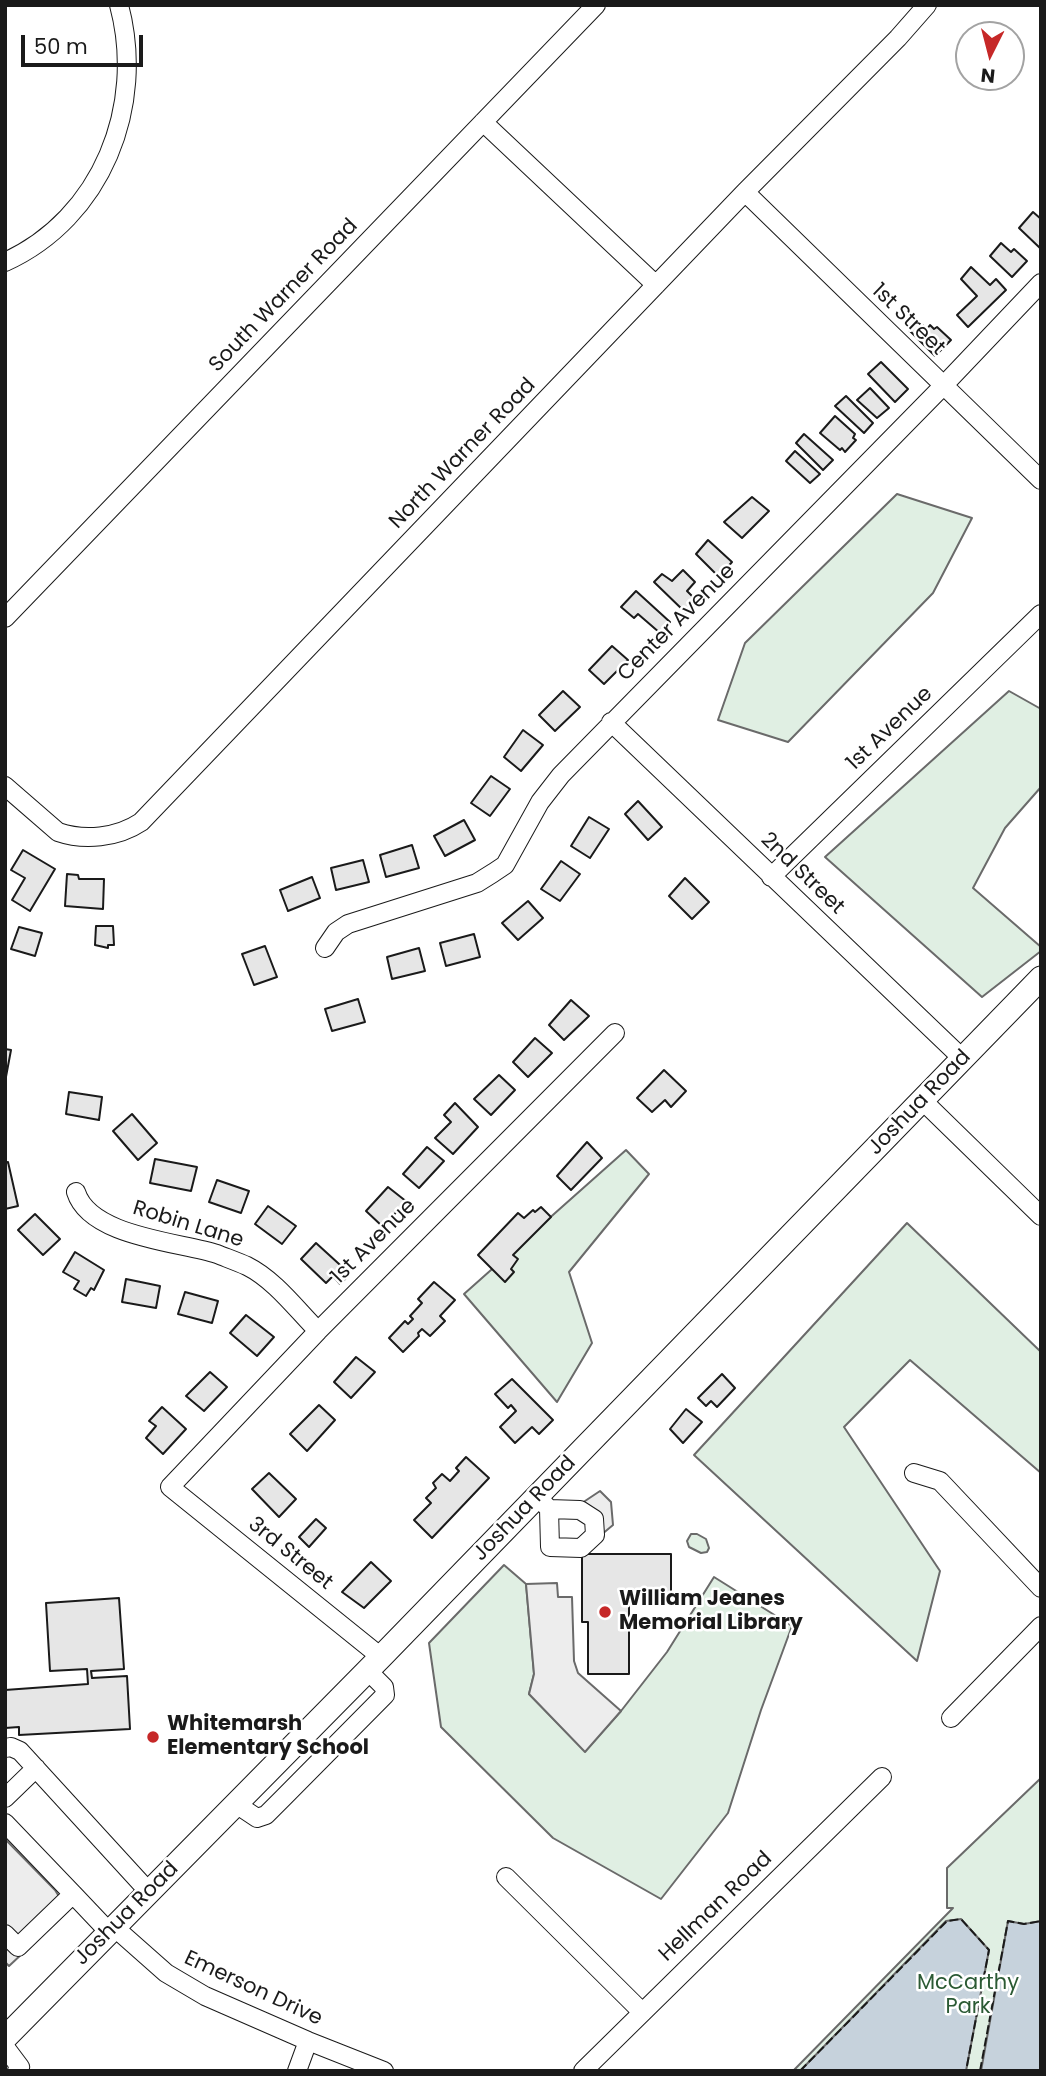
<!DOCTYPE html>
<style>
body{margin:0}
#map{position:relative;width:1046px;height:2076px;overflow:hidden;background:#fff;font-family:Poppins,sans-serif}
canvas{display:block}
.frame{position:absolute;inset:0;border:7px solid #1a1a1a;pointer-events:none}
.north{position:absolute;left:955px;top:21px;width:70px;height:70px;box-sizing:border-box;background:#fff;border:2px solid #a3a3a3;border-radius:50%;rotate:186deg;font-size:19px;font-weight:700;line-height:28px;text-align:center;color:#1a1a1a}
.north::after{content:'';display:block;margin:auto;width:24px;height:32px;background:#c62828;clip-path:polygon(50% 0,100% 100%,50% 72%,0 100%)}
.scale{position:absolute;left:21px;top:35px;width:122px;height:32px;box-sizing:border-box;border:4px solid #1a1a1a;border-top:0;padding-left:9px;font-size:21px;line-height:24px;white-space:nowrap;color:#1a1a1a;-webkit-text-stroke:5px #fff;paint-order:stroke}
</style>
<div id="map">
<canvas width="1046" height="2076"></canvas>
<div class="frame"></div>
<div class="north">N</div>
<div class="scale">50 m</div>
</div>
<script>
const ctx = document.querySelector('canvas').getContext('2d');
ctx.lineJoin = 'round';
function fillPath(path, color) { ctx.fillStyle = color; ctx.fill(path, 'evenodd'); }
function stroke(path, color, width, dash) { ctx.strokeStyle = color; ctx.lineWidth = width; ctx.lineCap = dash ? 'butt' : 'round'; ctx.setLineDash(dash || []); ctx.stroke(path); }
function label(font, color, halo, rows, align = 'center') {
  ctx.font = font + ' Poppins,sans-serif'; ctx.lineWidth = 5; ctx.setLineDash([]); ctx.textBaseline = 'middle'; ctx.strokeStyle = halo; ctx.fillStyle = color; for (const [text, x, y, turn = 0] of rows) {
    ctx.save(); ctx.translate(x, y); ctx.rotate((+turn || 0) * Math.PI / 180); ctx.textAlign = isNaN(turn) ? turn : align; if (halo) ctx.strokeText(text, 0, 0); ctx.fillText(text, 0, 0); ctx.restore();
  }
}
const green = new Path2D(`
 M897,494L972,518L933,593L788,742L718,720L745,643Z
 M1009,691L1041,709V787L1005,828L973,888L1041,947V951L982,997L825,857Z
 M626,1150L649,1174L569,1272L592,1343L557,1402L464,1294Z
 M907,1223L1041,1352V1473L910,1360L844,1427L940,1571L917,1661L694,1455Z
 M691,1534H697L706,1539L709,1548L707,1552L701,1553L689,1547L687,1541Z
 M504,1565L526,1584L534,1674L529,1694L585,1751L621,1711L667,1652L714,1577L792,1626L761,1710L728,1813L661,1899L553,1838L441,1727L429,1643Z
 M1041,1778V2071H793L953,1908H947V1868Z`);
const parking = new Path2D(`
 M600,1491L611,1502L613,1525L601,1535L582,1503Z
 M557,1583L558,1597H572L574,1661L578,1673L621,1711L585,1752L529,1694L534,1674L526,1584Z
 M5,1839L55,1890L68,1911L9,1966L5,1962Z`);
const water = new Path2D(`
 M961,1919L989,1950L966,2071H800L946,1921Z
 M1008,1921L1024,1924L1041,1921V2071H981Z`);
const building = new Path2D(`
 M1033,212L1041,219V249L1019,228Z
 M1001,243L1011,252L1014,249L1027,261L1012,277L990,256Z
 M971,267L990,285L996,279L1006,290L968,327L957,315L977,296L961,279Z
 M918,321L927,329L930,325L934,329L937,327L951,340L935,356L909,330Z
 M881,362L908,389L895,402L868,374Z
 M870,388L889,408L877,418L857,400Z
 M846,396L873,423L864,433L835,406Z
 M835,416L855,434L853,438L856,440L845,452L842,448L840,450L820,433Z
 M804,434L833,460L823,470L796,443Z
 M795,451L820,474L810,483L786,461Z
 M752,497L769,511L742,538L724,522Z
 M708,540L732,562L719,577L696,554Z
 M683,570L695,582L687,591L697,601L686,613L654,582L662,574L672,581Z
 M636,591L670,622L660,633L638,614L634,618L621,607Z
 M612,646L628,660L604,684L589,670Z
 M563,691L580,707L555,731L539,715Z
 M523,730L543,745L521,771L504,757Z
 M491,776L510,789L490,816L471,803Z
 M638,801L662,827L648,840L625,814Z
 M589,817L609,829L590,858L571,846Z
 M464,820L475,840L445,856L434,836Z
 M412,845L419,868L386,877L380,855Z
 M23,850L55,869L30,911L12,900L25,878L11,870Z
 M363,860L369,882L336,890L331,868Z
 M561,861L580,874L560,901L541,889Z
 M67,874L78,875L79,879H104L103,909L65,906Z
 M312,877L320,898L288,911L280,890Z
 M685,878L709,902L692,919L669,896Z
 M528,901L543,918L518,940L502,923Z
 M96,926H113L114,945H108V948L95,945Z
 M19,927L42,933L35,956L11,949Z
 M474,934L480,957L446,966L440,943Z
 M265,946L277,977L254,985L242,954Z
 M419,948L425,971L392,979L387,957Z
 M358,999L365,1022L332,1031L325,1009Z
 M571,1000L589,1016L564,1040L549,1025Z
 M535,1038L552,1053L528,1077L513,1062Z
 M5,1049L11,1050L5,1082Z
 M664,1070L686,1091L671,1107L665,1100L652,1112L637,1098Z
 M499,1075L515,1090L491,1115L474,1099Z
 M69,1092L102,1097L99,1120L66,1114Z
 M455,1103L478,1127L453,1154L435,1138L451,1122L444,1115Z
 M132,1114L157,1143L138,1160L113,1131Z
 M587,1142L602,1158L571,1190L557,1176Z
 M427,1147L444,1161L419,1188L403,1174Z
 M155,1159L197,1167L191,1191L150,1183Z
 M8,1162L18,1206L5,1209V1163Z
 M217,1180L249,1191L241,1213L209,1202Z
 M388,1187L407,1202L382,1226L366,1211Z
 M268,1206L296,1226L282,1244L255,1224Z
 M541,1207L551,1217L513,1255L518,1259L511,1269L514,1272L505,1282L478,1255L518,1213L524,1218L533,1210L535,1212Z
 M35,1214L60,1239L43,1255L18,1230Z
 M316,1243L350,1274L340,1284L333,1276L326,1283L301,1259Z
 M75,1252L104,1270L94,1290L91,1288L86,1296L74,1289L79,1281L63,1272Z
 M126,1279L160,1286L156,1308L122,1302Z
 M434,1282L455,1300L440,1316L445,1321L430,1336L422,1329L418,1333L419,1336L403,1352L389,1338L405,1321L408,1324L413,1319L410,1316L422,1303L418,1299Z
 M185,1292L218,1301L212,1323L178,1314Z
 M246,1315L274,1337L257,1356L230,1333Z
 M356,1357L375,1372L351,1398L334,1382Z
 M210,1372L227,1387L204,1411L186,1396Z
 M722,1374L735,1388L717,1407L711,1401L706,1406L698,1398Z
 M512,1379L553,1420L539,1434L532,1427L515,1443L500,1427L516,1411L511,1405L508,1408L495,1394Z
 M319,1405L335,1420L307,1451L290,1434Z
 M162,1407L186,1429L163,1454L146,1438L156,1426L149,1421Z
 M686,1409L702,1422L683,1443L670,1429Z
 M466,1457L489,1478L432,1538L414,1520L431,1503L426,1498L436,1488L433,1483L442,1474L450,1481L459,1471L456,1468Z
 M269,1473L296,1499L279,1517L252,1489Z
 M316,1519L326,1528L309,1547L299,1537Z
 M582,1554H671V1598H629V1674H588V1622H582Z
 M371,1562L391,1581L364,1608L342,1592Z
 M119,1598L124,1669L91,1671L92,1678L127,1676L130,1729L19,1735V1727L5,1728V1690L88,1684L87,1669L50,1671L46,1603Z`);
const minor = new Path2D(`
 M483,122L656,285
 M745,192L1041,480
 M5,262C102,218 146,106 119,5
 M5,618L596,5
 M611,722L963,1059
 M5,786L58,832C84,841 117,838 141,822L745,192L898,38L927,5
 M771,877L1041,614
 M325,948L336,932L348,924L477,883L493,873L505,865L540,802L561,775L943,386L1041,283
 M922,1100L1041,1216
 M76,1192C90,1237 180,1242 217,1254C227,1258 238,1262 247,1266C275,1280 297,1310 318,1331
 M914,1473L940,1481L1041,1588
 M537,1496L549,1509L550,1547L581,1548L595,1535L594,1519L580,1510L549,1509
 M381,1657L170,1487L318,1331L615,1033
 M951,1718L1041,1626
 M5,1748L11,1747L20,1751L149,1892
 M5,1798L36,1768
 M236,1804L257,1818L266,1815L283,1798L385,1695L384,1687L367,1670
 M5,1823L73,1894
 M506,1877L642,2012
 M114,1927L166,1973L205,1996L308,2041L384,2071
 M5,1934L18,1947L73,1894L109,1932
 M5,2047L20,2067L17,2071
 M297,2071L308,2041
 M583,2071L882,1777`);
const major = new Path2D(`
 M5,2038L381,1657L1041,978`);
const fence = new Path2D(`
 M800,2071L947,1921L961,1919L989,1950L966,2071
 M980,2071L1008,1921L1024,1924L1041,1921`);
const markers = [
 [605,1612,7,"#c62828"],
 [153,1737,7,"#c62828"]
];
const streetNames = [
 ["South Warner Road",284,296,-46],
 ["1st Street",908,320,44],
 ["North Warner Road",463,454,-46],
 ["Center Avenue",677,623,-45],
 ["1st Avenue",890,729,-44],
 ["2nd Street",802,874,44],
 ["Joshua Road",920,1103,-46],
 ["Robin Lane",188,1225,17],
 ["1st Avenue",374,1242,-45],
 ["Joshua Road",525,1509,-46],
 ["3rd Street",290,1554,39],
 ["Hellman Road",716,1907,-44],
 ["Joshua Road",127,1914,-45],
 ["Emerson Drive",253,1989,25]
];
const poiNames = [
 ["William Jeanes",619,1600],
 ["Memorial Library",619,1624],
 ["Whitemarsh",167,1725],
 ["Elementary School",167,1749]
];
const parkNames = [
 ["McCarthy",968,1984],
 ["Park",968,2008]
];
fillPath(green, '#e0efe3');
stroke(green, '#6a6a6a', 2);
fillPath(parking, '#ededed');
stroke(parking, '#6a6a6a', 2);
fillPath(water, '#c6d2dc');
stroke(water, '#6a6a6a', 2);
fillPath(building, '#e6e6e6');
stroke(building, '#1a1a1a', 2);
stroke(minor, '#1a1a1a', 20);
stroke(major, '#1a1a1a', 25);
stroke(minor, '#fff', 18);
stroke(major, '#fff', 23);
stroke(fence, '#1a1a1a', 2, [9, 3.5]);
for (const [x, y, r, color] of markers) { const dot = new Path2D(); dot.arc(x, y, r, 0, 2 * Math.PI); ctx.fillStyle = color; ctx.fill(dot); stroke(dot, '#fff', 2.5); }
label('21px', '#1a1a1a', '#fff', streetNames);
label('bold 21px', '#1a1a1a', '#fff', poiNames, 'left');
label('21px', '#2b5a34', '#fff', parkNames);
</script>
